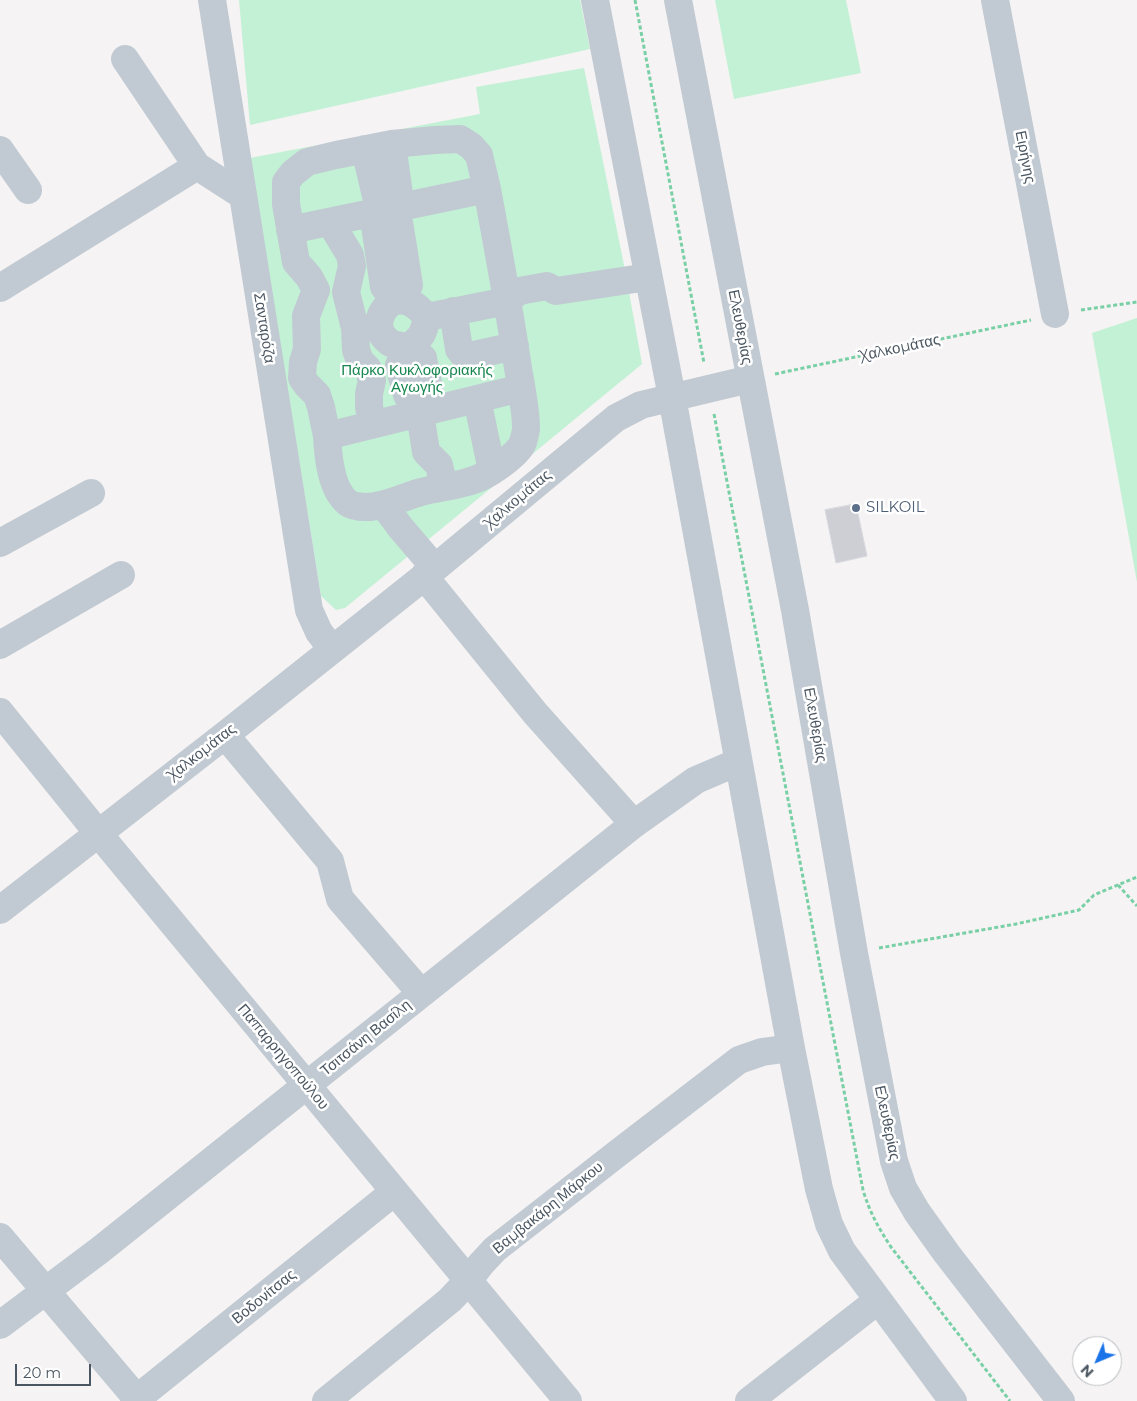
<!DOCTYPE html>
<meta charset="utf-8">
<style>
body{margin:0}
#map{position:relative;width:1137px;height:1401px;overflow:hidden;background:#f5f3f3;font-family:Montserrat,sans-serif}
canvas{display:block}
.north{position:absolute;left:1072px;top:1336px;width:50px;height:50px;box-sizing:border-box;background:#fff;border:1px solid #b7bbc0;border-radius:50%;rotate:225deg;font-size:14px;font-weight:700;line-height:20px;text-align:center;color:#4a5661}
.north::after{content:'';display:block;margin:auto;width:18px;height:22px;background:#1a73e8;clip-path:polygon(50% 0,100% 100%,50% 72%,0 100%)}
.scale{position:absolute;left:15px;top:1364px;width:76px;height:22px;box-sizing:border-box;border:2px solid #4a5661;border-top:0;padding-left:6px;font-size:15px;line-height:18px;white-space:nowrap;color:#4a5661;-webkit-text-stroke:4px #fff;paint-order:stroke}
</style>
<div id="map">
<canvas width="1137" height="1401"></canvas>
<div class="north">N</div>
<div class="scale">20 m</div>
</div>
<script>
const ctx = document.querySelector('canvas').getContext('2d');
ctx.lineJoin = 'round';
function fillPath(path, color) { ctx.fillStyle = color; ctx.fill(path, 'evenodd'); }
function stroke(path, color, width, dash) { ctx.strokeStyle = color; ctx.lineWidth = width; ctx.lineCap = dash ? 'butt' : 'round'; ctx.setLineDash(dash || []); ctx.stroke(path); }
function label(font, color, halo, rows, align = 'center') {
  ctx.font = font + ' Montserrat,sans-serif'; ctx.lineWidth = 5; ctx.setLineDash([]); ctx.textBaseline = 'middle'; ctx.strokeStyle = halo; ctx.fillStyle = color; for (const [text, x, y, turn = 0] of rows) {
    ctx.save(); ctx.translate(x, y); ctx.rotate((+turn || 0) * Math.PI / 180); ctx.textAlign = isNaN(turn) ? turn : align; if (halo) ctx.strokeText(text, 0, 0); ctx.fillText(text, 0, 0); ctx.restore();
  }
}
const green = new Path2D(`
 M239,0H580L590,49L250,125Z
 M715,0H846L861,73L734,99Z
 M584,68L625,270L642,364L345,608L336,610L321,596L250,158L480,114L476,87Z
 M1137,318V582L1092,333Z`);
const building = new Path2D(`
 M856,504L867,556L836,563L825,510Z`);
const path = new Path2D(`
 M635,0L704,363
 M1081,310L1137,302
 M775,374L1031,320
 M714,414L863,1190C870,1213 878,1227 891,1247L1010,1401
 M1118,885L1137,906
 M879,948L1016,924L1079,910L1094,895L1137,877`);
const minor = new Path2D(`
 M212,0L309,610L319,632L332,649
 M595,0L672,397L791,1048L819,1189L829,1224L842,1251L953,1401
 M678,0L795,610L854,953L894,1161L903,1188L917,1212L947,1254L1061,1401
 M995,0L1055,314
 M125,59L197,166
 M365,149L376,196L382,211L399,222L409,285L396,300L384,287L375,226L382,211L399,194L392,144
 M0,150L28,190
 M330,222L350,255L352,266L346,292L355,328L356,350L360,361L368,369L372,380L369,394V407L373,424
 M290,230L487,189C498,248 509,308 518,368C521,386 526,410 526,428C526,432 524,438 523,442C519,454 491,473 479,478C461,486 440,487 421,492C403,497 385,507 366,507C361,507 352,506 348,503C331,490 328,456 327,436L521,388
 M0,288L197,166L242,195
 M396,300C411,300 417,306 427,317C424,332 422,338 408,347C401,346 395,346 389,342C372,329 379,308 396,300Z
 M453,311L459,349L465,357L515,346
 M427,317L507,301L519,291L547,286L556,291L648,277
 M477,399L492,471
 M420,413L430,394L423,358L408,347L399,365L407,395L420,413L426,452L439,465L444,487
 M327,436L321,407L317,395L307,385L302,378L303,362L307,349L306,316L316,290L309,277L296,262L286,204V182L293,173L307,162L336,155L392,144L435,140L460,139L471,146L479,155L487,189
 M380,505L386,508L400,527L435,568
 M0,543L91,493
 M424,576L535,713L634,824
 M0,645L121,575
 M0,712L98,833L568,1401
 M225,735L330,861L340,899L421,993
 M0,910L225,735L435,568L616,418L641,405L750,379
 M0,1237L139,1401
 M0,1325L100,1250L634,824L696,780L738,762
 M134,1401L394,1192
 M326,1401L450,1300L468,1281L481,1264L495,1249L618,1153L739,1060L762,1052L791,1048
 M749,1401L877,1301`);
const markers = [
 [856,508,5,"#5c6f8a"]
];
const streetNames = [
 ["Ειρήνης",1025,157,79],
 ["Ελευθερίας",740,327,79],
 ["Σανταρόζα",264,328,81],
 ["Χαλκομάτας",900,348,-12],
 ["Χαλκομάτας",518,499,-40],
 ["Ελευθερίας",815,725,80],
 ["Χαλκομάτας",202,752,-38],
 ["Τσιτσάνη Βασίλη",366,1038,-39],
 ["Παπαρρηγοπούλου",283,1057,50],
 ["Ελευθερίας",887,1123,78],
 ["Βαμβακάρη Μάρκου",548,1208,-39],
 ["Βοδονίτσας",264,1297,-39]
];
const parkNames = [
 ["Πάρκο Κυκλοφοριακής",417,371],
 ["Αγωγής",417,388]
];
const serviceNames = [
 ["SILKOIL",866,508]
];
fillPath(green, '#c3f1d5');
fillPath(building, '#cdcfd5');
stroke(building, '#d7d9de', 1);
stroke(path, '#7ad0a6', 3, [4, 2.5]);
stroke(minor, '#c1cad2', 28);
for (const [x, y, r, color] of markers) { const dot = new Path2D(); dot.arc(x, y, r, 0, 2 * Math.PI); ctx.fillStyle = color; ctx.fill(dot); stroke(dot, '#fff', 2); }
label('15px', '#4a5661', '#fff', streetNames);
label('15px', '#17864f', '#fff', parkNames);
label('15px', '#4e5e75', '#fff', serviceNames, 'left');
</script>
